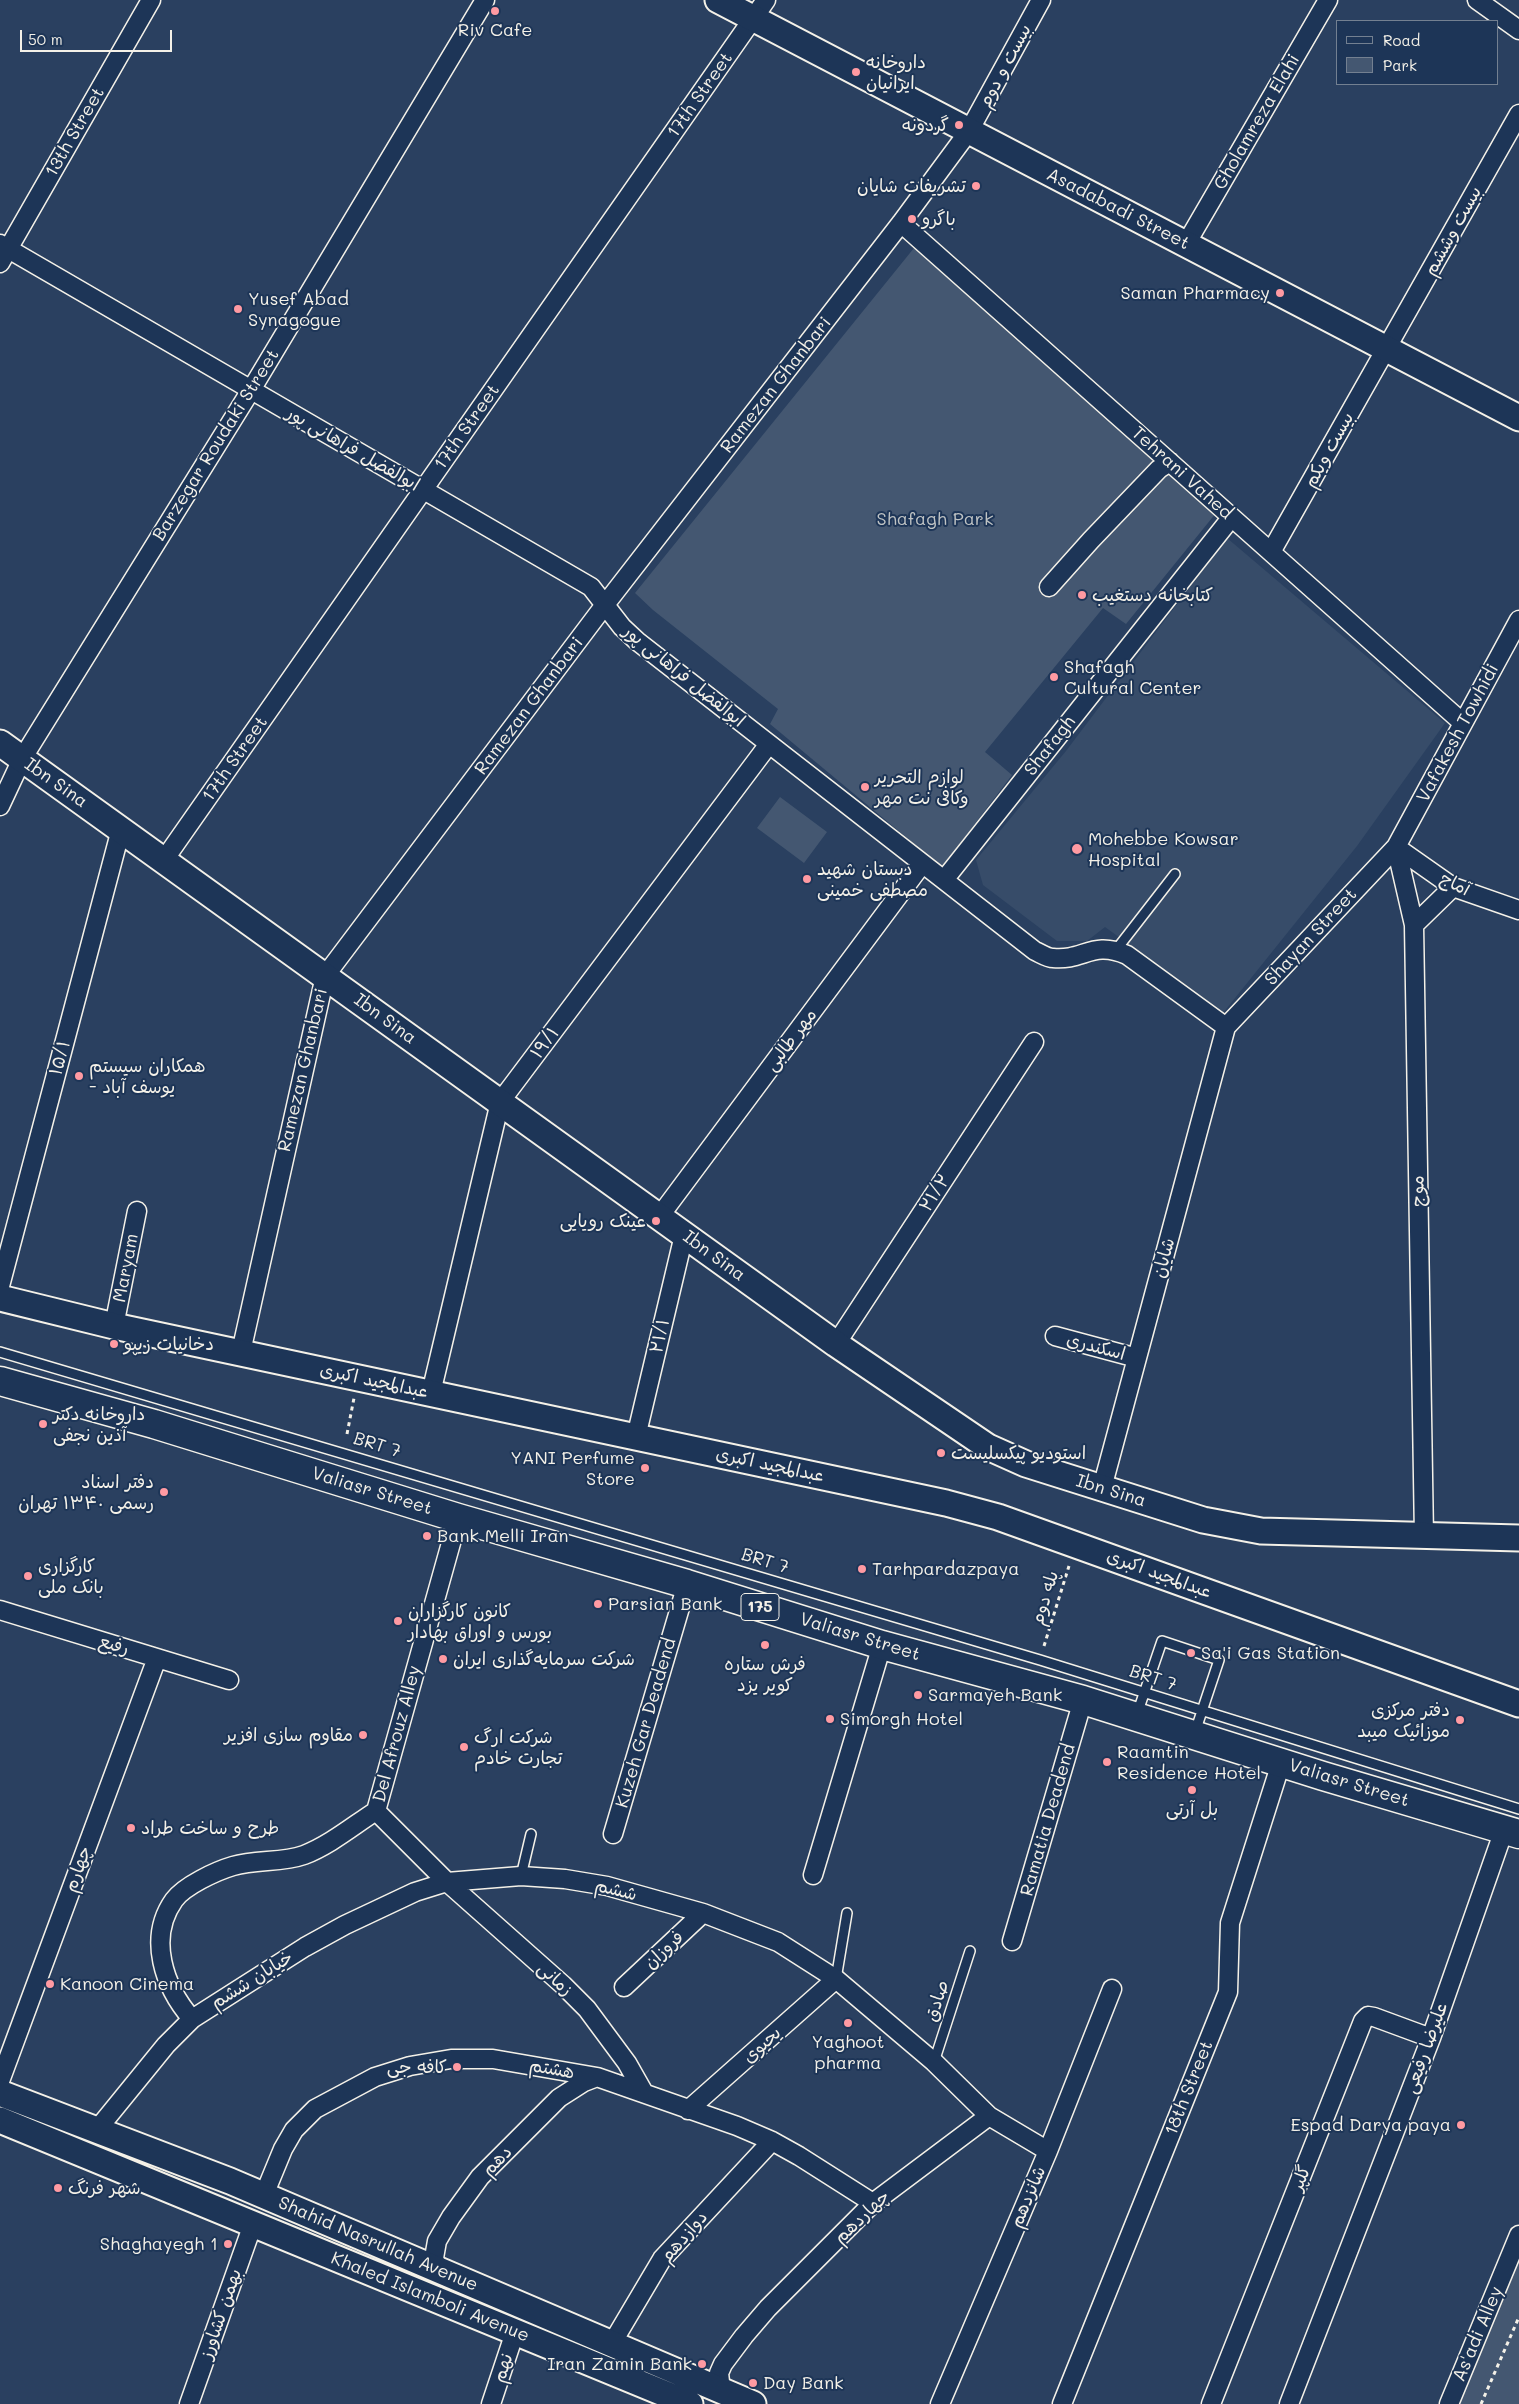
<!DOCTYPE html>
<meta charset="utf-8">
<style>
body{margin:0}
#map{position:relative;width:1519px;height:2404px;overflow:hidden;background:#2a4060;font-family:Mali,sans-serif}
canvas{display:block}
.legend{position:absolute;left:1336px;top:20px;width:162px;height:65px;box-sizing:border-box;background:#1d3557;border:1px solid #738091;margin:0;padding:6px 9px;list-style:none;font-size:15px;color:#f4f1e8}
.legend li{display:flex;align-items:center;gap:10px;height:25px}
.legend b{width:25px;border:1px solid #738091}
.scale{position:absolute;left:20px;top:30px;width:152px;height:22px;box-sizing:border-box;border:2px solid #f4f1e8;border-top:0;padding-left:6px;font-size:15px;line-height:18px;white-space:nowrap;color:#f4f1e8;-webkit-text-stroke:4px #1d3557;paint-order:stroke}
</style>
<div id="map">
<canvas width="1519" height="2404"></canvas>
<ul class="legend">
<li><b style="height:6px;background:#1d3557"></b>Road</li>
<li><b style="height:14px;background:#445771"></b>Park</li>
</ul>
<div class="scale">50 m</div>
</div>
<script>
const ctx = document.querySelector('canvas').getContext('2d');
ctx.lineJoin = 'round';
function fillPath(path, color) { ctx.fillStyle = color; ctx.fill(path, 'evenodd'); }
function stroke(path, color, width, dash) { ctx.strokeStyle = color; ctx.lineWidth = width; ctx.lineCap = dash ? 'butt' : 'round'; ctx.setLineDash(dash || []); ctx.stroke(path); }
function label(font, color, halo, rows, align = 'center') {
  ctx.font = font + ' Mali,"Playpen Sans Arabic",sans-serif'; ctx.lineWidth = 4; ctx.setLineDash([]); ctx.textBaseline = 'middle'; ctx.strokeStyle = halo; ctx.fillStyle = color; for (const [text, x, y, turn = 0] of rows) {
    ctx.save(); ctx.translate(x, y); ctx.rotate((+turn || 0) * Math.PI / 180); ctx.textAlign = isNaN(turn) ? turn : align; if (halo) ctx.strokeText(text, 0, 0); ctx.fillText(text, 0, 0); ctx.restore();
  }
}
const built = new Path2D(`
 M1227,538L1445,723L1357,846L1223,1013L1105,927L1087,941H1057L983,885L976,860L1066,751Z`);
const green = new Path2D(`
 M914,248L1216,513L1126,624L1103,608L985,752L1012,775L942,867L770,724L778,709L653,610L635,593Z
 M780,797L827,832L804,863L757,828Z
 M1519,2258V2404H1459Z`);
const path = new Path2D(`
 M347,1434L354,1398
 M1044,1646L1069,1566
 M1481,2404L1519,2317`);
const lane = new Path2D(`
 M1116,950L1175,874
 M0,1352L1040,1660L1519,1809
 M1137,1714L1162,1641L1219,1660L1195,1732
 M521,1876L531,1834
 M836,1979L847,1913
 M934,2062L970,1951`);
const street = new Path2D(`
 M1477,0L1519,30
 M901,223L1463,723
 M0,244L591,587L622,627L637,641L1035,951C1040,953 1047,958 1053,958C1084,961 1092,940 1127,955L1226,1027
 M1186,244L1328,0
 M0,263L151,0
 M1271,552L1519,114
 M1049,587L1091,540L1159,469L1170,462
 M0,806L22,759L251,390L485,0
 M1396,847L1414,925L1424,1537
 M1396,847L1453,887L1519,910
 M164,860L766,0
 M944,880L1231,518
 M1414,925L1453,887
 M659,1217L922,864
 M0,1286L121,829
 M114,1326L137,1211
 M1055,1336L1137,1358
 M836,1344L1034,1042
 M241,1352L325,976L604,606L901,223L969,131L1041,0
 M431,1393L500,1102L769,744
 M636,1437L684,1235
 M1102,1488L1226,1027L1396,847L1519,620
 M0,1610L229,1680
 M376,1811L447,1882L563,1985L587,2009L627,2063L644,2093
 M613,1834L687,1584
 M813,1875L882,1645
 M1012,1941L1083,1700
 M624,1987L703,1913
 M192,2019C164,1987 147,1938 174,1900C184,1886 216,1871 233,1866C256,1859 282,1863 304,1855C330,1845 354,1825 376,1811L458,1518
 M0,2081L157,1658
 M688,2110L836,1979
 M96,2131L166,2045L192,2019L305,1947L345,1925L415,1892L447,1882L521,1876L565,1879L607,1886L703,1913L778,1942L836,1979L934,2062L989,2116L1048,2151
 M264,2195L283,2149L294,2130L315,2109L375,2077L410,2066L451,2059H493L597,2077L737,2126L772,2141L799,2156L873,2203
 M438,2271L434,2258L437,2241L451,2217L480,2177L559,2098L584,2082L597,2077
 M611,2345L662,2259L772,2141
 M721,2391L719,2373L723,2364L744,2336L768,2308L873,2203L989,2116
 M189,2404L253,2224
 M491,2404L515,2332
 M940,2404L1048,2151L1112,1989
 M1062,2404L1228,1992L1230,1923L1281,1763
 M1211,2404L1363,2021L1368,2016L1374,2017L1431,2038
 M1289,2404L1431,2038L1504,1830
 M1449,2404L1519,2235`);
const secondary = new Path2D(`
 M718,0L1519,418
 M0,743L836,1344L988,1447L1026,1464L1102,1488L1203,1520L1261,1531L1519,1538
 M0,1298L114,1326L946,1503L998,1517L1519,1704
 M0,2093L230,2181L753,2404
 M0,2120L690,2404`);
const primary = new Path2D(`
 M0,1381L154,1424L458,1518L687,1584L882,1645L1083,1700L1323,1776L1519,1834`);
const markers = [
 [495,11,5,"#ff9aa2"],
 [856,72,5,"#ff9aa2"],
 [959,125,5,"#ff9aa2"],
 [976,186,5,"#ff9aa2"],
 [912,219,5,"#ff9aa2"],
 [1280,293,5,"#ff9aa2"],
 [238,309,5,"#ff9aa2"],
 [1082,595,5,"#ff9aa2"],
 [1054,677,5,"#ff9aa2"],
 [865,787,5,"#ff9aa2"],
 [1077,849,6,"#ff9aa2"],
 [807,879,5,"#ff9aa2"],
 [79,1076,5,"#ff9aa2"],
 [656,1221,5,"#ff9aa2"],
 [114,1344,5,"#ff9aa2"],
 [43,1424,5,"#ff9aa2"],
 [941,1453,5,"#ff9aa2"],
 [645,1468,5,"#ff9aa2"],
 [164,1492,5,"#ff9aa2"],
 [427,1536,5,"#ff9aa2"],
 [862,1569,5,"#ff9aa2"],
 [28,1576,5,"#ff9aa2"],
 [598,1604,5,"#ff9aa2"],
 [398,1621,5,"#ff9aa2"],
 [765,1645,5,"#ff9aa2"],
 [1191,1653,5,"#ff9aa2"],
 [443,1659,5,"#ff9aa2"],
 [918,1695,5,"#ff9aa2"],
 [830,1719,5,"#ff9aa2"],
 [1460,1720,5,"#ff9aa2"],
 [363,1735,5,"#ff9aa2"],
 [464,1747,5,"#ff9aa2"],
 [1107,1762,5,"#ff9aa2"],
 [1192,1790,5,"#ff9aa2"],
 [131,1828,5,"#ff9aa2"],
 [50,1984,5,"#ff9aa2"],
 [848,2023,5,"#ff9aa2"],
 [457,2067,5,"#ff9aa2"],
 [1461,2125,5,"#ff9aa2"],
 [58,2188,5,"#ff9aa2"],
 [228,2244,5,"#ff9aa2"],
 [702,2364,5,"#ff9aa2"],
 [753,2383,5,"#ff9aa2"]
];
const shields = [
 [760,1607,38]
];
const shieldNames = [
 ["175",760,1607]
];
const poiNames = [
 ["Riv Cafe",495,30,"center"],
 ["داروخانه",866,62],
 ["ایرانیان",866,83],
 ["گردونه",949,125,"right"],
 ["تشریفات شایان",966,186,"right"],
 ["باگرو",922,219],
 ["Saman Pharmacy",1270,293,"right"],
 ["Yusef Abad",248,299],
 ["Synagogue",248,320],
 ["کتابخانه دستغیب",1092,595],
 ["Shafagh",1064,667],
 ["Cultural Center",1064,688],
 ["لوازم التحریر",875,777],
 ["وکافی نت مهر",875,798],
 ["Mohebbe Kowsar",1088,839],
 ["Hospital",1088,860],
 ["دبستان شهید",817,869],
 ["مصطفی خمینی",817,890],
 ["همکاران سیستم",89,1066],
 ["- یوسف آباد",89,1087],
 ["عینک رویایی",646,1221,"right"],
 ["دخانیات زیپو",124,1344],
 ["داروخانه دکتر",53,1414],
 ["آذین نجفی",53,1435],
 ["استودیو پیکسلیست",951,1453],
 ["YANI Perfume",635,1458,"right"],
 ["Store",635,1479,"right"],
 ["دفتر اسناد",154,1482,"right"],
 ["رسمی ۱۳۴۰ تهران",154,1503,"right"],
 ["Bank Melli Iran",437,1536],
 ["کارگزاری",38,1566],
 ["بانک ملی",38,1587],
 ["Tarhpardazpaya",872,1569],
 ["Parsian Bank",608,1604],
 ["کانون کارگزاران",408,1611],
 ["بورس و اوراق بهادار",408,1632],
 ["Sa'i Gas Station",1201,1653],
 ["شركت سرمايه‌گذاری ايران",453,1659],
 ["فرش ستاره",765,1664,"center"],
 ["کویر یزد",765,1685,"center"],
 ["Sarmayeh Bank",928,1695],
 ["دفتر مرکزی",1450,1710,"right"],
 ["موزائیک میبد",1450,1731,"right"],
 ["Simorgh Hotel",840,1719],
 ["مقاوم سازی افزیر",353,1735,"right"],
 ["شرکت ارگ",474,1737],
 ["تجارت خادم",474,1758],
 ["Raamtin",1117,1752],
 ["Residence Hotel",1117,1773],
 ["بل آرتی",1192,1809,"center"],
 ["طرح و ساخت طراد",141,1828],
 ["Kanoon Cinema",60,1984],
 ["Yaghoot",848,2042,"center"],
 ["pharma",848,2063,"center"],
 ["کافه جی",447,2067,"right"],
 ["Espad Darya paya",1451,2125,"right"],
 ["شهر فرنگ",68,2188],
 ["Shaghayegh 1",218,2244,"right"],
 ["Iran Zamin Bank",692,2364,"right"],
 ["Day Bank",763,2383]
];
const streetNames = [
 ["بیست و دوم",1005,66,-62],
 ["17th Street",700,95,-55],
 ["Gholamreza Elahi",1257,122,-60],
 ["13th Street",75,132,-60],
 ["Asadabadi Street",1118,209,27],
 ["بیست وششم",1453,231,-61],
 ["Ramezan Ghanbari",776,385,-52],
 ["17th Street",467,427,-55],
 ["Barzegar Roudaki Street",216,445,-58],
 ["ابوالفضل فراهانی پور",353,449,30],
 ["بیست‌ ویکم",1329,450,-61],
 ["Tehrani Vahed",1182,473,42],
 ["ابوالفضل فراهانی پور",684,676,39],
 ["Ramezan Ghanbari",529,706,-53],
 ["Vafakesh Towhidi",1458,733,-62],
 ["Shafagh",1050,746,-52],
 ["17th Street",235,759,-55],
 ["Ibn Sina",56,783,35],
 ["آماج",1455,884,27],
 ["Shayan Street",1311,937,-47],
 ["Ibn Sina",385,1019,36],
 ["مهر طالبی",791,1040,-53],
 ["۱۹/۱",545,1043,-53],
 ["۱۵/۱",60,1058,-75],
 ["Ramezan Ghanbari",303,1070,-77],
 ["موج",1418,1191,-91],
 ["۲۱/۲",935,1193,-57],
 ["Ibn Sina",714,1256,36],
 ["شایان",1164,1258,-75],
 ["Maryam",126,1268,-79],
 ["۲۱/۱",660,1336,-77],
 ["اسکندری",1096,1347,15],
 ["عبدالمجید اکبری",374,1381,12],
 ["BRT 7",377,1445,17],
 ["عبدالمجید اکبری",770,1465,12],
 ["Valiasr Street",372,1491,17],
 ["Ibn Sina",1111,1491,17],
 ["BRT 7",765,1561,17],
 ["عبدالمجید اکبری",1159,1574,20],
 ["پله دوم",1045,1598,-73],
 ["Valiasr Street",860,1637,17],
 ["رفیع",114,1645,17],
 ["BRT 7",1153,1678,18],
 ["Kuzeh Gar Deadend",646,1723,-74],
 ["Del Afrouz Alley",397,1734,-75],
 ["Valiasr Street",1349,1783,17],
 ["Ramatia Deadend",1048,1820,-74],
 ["چهارم",78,1869,-70],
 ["ششم",616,1890,14],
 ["فروزان",664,1950,-43],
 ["زمانی",555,1979,43],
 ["خیابان ششم",252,1980,-32],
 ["صادق",937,2001,-72],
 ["یحیوی",762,2045,-42],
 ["علیرضا رفیعی",1426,2048,-70],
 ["هشتم",552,2069,10],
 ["18th Street",1189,2088,-68],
 ["دهم",497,2161,-46],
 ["گلپر",1301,2178,-68],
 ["شانزدهم",1028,2197,-67],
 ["چهاردهم",862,2217,-43],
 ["دوازدهم",684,2237,-49],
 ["Shahid Nasrullah Avenue",378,2244,23],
 ["Khaled Islamboli Avenue",430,2297,22],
 ["بهمن کشاورز",221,2314,-71],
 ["As'adi Alley",1478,2334,-67],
 ["نهم",503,2368,-72]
];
const parkNames = [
 ["Shafagh Park",935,519]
];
fillPath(built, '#374c69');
fillPath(green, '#445771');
stroke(lane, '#f4f1e8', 12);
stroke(street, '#f4f1e8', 21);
stroke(secondary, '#f4f1e8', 29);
stroke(primary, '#f4f1e8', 31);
stroke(path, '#f4f1e8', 3, [4, 4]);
stroke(lane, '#1d3557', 9);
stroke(street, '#1d3557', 18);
stroke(secondary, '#1d3557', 25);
stroke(primary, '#1d3557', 28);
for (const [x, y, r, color] of markers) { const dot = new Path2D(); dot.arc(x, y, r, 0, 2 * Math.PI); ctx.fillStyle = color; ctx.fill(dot); stroke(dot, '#1d3557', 2); }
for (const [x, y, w] of shields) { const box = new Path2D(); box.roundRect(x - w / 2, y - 13.5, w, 27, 4); ctx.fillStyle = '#1d3557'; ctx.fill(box); stroke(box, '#f4f1e8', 1); }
label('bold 16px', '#f4f1e8', null, shieldNames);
label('18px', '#f4f1e8', '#1d3557', poiNames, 'left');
label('18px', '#f4f1e8', '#1d3557', streetNames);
label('18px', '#bfc3c4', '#1d3557', parkNames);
</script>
